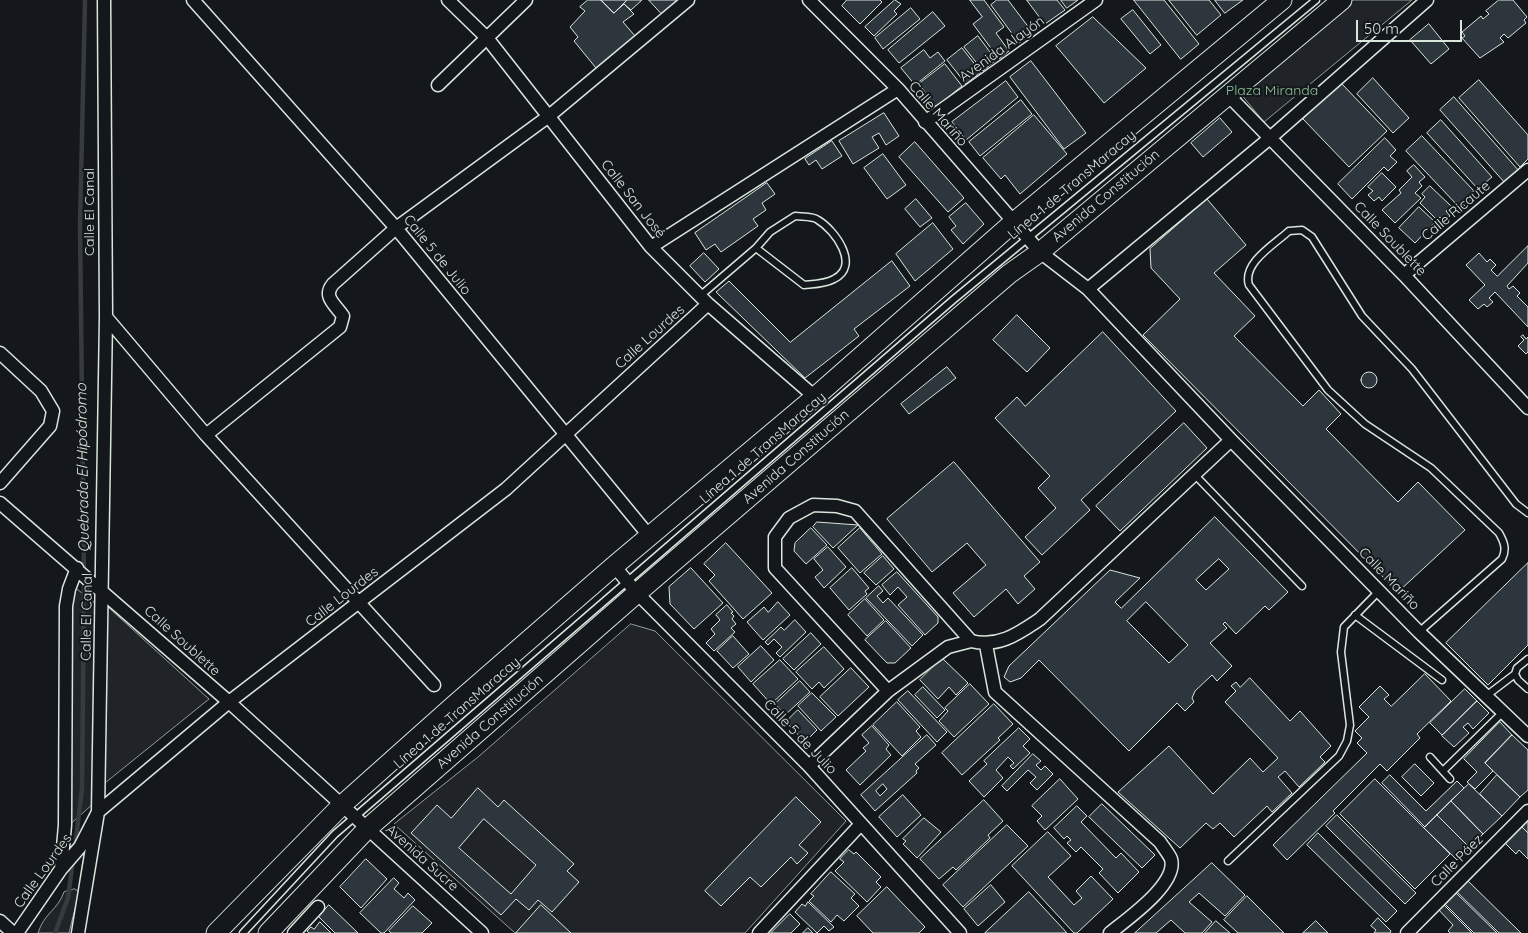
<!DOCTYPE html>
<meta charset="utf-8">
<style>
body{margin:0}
#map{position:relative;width:1528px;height:933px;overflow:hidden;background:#14181c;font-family:Quicksand,sans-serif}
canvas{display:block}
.scale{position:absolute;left:1356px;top:20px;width:106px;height:22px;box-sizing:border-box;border:2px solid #d8e6dc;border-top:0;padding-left:6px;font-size:15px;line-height:18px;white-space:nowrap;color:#d8e6dc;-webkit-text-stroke:4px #14181c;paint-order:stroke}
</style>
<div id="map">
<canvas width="1528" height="933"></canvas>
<div class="scale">50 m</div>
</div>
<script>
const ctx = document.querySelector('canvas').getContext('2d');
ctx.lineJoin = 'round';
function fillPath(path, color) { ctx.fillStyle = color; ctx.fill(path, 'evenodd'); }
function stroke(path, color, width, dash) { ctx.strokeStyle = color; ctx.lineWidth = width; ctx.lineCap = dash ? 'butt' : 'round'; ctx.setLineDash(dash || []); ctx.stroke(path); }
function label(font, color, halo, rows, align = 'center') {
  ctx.font = font + ' Quicksand,sans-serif'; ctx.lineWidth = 4; ctx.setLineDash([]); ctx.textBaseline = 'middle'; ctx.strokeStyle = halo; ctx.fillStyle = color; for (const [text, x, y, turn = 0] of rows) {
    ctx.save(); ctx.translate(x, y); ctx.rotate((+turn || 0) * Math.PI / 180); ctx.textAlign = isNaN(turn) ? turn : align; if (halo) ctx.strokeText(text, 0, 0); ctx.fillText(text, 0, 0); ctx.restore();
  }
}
const green = new Path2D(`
 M1353,0H1412L1264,122L1240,93Z
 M73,586L96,604L94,803L68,826L69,614Z
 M108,607L209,699L105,783Z
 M631,624L655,631L846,821L745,933H515L394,824L478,757Z
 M75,889L79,892L69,933H38C44,913 58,910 64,892Z`);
const stream = new Path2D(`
 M84,572L80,225L85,0
 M75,847L82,789L84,580
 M55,933L68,898L73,860`);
const building = new Path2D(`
 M588,0H601L614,13L624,4L634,14L623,22L635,36L596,68L574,41L578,37L570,27L585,11L580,7Z
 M601,0H627L614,13Z
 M627,0H642L631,10L624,4Z
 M649,0H678L662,14Z
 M847,0H880L882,2L860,24L842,6Z
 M895,0L901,4L894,11L897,14L874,36L865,27Z
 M970,0H984L1004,27L996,33L1009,51L999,59L973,24L982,17Z
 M997,0H1008L1033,33L1019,43L991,5Z
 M1027,0H1057L1065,10L1045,24Z
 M1061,0H1078L1067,8Z
 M1134,0H1164L1199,44L1181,59Z
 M1169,0H1209L1221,15L1197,35Z
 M1215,0H1243L1225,13Z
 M1499,0H1513L1527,17L1524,20L1526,23L1508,38L1504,34L1500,38L1504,42L1480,58L1462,38L1465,36L1462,32L1481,16L1483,19L1489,14L1486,11Z
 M911,8L920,19L883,49L875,38Z
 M1133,10L1161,45L1150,54L1121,19Z
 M933,12L945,26L899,63L888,50Z
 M1093,17L1146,68L1104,103L1056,46Z
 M1429,24L1449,49L1431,64L1410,40Z
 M978,36L996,60L983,71L964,47Z
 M962,48L981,72L966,84L947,60Z
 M924,50L930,58L938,52L945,61L915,85L901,68Z
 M1031,61L1086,133L1064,149L1010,77Z
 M945,64L962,86L936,107L919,84Z
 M1373,78L1409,118L1393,133L1357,94Z
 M1479,80L1528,135V159L1520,167L1459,98Z
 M1006,81L1018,97L966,140L952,122Z
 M1341,83L1387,131L1349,167L1303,119Z
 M1454,97L1519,171L1505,183L1440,110Z
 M1021,100L1032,114L980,156L969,142Z
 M884,113L899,136L886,145L879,133L872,137L879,148L853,164L839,141Z
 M1034,115L1067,154L1020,194L1005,175L1001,179L983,158Z
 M1220,118L1232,132L1203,157L1191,143Z
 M1441,120L1492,177L1486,182L1490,186L1485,191L1481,186L1478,189L1427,133Z
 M1422,136L1474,191L1470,194L1473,198L1465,206L1461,203L1458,206L1406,151Z
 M1385,138L1396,150L1390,156L1397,162L1388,171L1384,167L1352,199L1338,184Z
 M832,141L842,156L822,169L816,160L809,165L805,159Z
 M915,142L964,198L948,212L899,157Z
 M883,154L906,185L887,199L864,168Z
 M1414,165L1425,177L1419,182L1422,186L1415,193L1421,198L1395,223L1382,210L1401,193L1399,190L1412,177L1407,171Z
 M1382,173L1396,187L1382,201L1379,197L1374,201L1368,195L1373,191L1368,187Z
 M767,183L775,194L762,203L766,210L753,219L758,226L721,252L715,244L706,250L695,233Z
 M1430,186L1451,206L1446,211L1450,216L1444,221L1440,217L1437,220L1420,203L1425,197L1422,194Z
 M916,199L932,218L920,227L905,209Z
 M1207,199L1246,245L1214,273L1255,316L1234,336L1303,406L1319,390L1341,414L1326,429L1398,502L1418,482L1465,530L1398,592L1143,335L1180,299L1151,268L1150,249Z
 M966,203L984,224L963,244L951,230L956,226L949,217Z
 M1419,207L1435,222L1415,243L1399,228Z
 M933,223L953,249L915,281L896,254Z
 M1528,246V263L1507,286L1509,289L1513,286L1520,293L1517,296L1528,307V327L1495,292L1489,298L1493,302L1487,307L1484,304L1478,309L1469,300L1485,285L1466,265L1479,253L1487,262L1490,259L1496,265L1491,270L1497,276Z
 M704,253L719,269L705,282L690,266Z
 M892,261L910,286L854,329L859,336L805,378L716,292L729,281L790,342Z
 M1017,315L1050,348L1027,372L993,340Z
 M1103,332L1176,411L1081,500L1090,510L1042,555L1025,537L1056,508L1038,488L1050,476L995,418L1017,397L1025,406Z
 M1523,335L1526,339L1528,337V352L1526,354L1518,346L1524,340L1521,337Z
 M947,367L956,378L909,414L901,404Z
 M1361 380a8 8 0 1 1 16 0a8 8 0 1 1-16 0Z
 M1184,423L1207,448L1120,531L1096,506Z
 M954,462L1040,562L1024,576L1035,589L1018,604L1006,589L974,617L953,593L986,565L967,543L932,572L887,519Z
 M1215,517L1288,592L1269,610L1265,606L1236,634L1225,622L1223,624L1227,628L1210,643L1232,666L1217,681L1212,675L1195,691L1192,698L1194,702L1185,711L1177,703L1129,751L1039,660L1021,678L1010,682L1004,677L1009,666L1110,570L1140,578L1115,602L1121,608ZM1219,559L1229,569L1206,590L1196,580ZM1146,602L1188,645L1169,663L1127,621Z
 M817,522L858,525L833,548L813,527Z
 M811,528L827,545L806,564L794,551L795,543Z
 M860,528L882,554L860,573L838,548Z
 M726,543L772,593L743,619L709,581L715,575L704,564Z
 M828,547L846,567L824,588L815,577L823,570L814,559Z
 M883,556L894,569L876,585L864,573Z
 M1528,563V645L1488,685L1446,643Z
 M691,568L723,603L694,629L670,604L669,587Z
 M852,568L869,588L865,591L867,594L849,610L830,588Z
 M897,572L938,617V623L925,635L898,605L907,597L898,587L890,595L882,585Z
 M879,586L883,591L877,596L883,603L888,598L923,635L912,646L866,598Z
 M865,599L884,620L867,636L848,615Z
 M778,602L790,615L763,640L747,622L764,607L768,612Z
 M727,605L733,612L731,613L734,616L732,619L736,624L731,628L735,632L714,651L706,643L715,634L711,629L720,620L716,615Z
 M795,620L806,632L780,657L776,653L782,647L774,639L768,645L765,642L781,627L784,630Z
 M886,621L911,648L895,663H887L865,640Z
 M811,633L821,644L794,670L783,659Z
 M733,636L749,654L733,668L717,651Z
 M761,646L774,660L751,682L738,667Z
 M824,647L844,669L824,688L819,682L812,689L796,672Z
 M942,658L968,683L956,695L949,687L938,699L920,680Z
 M780,660L798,679L771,704L753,684Z
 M851,668L869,687L838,716L820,697Z
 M1425,674L1451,701L1417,734L1420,738L1387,771L1380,764L1333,811L1335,813L1287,860L1273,845L1367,753L1357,743L1362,738L1355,731L1369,717L1359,707L1380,686L1389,695L1384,699L1391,706Z
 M1250,678L1290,721L1300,711L1331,746L1320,757L1325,762L1299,787L1285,771L1278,777L1292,793L1272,812L1267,806L1234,837L1220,823L1213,829L1206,823L1180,848L1118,792L1169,746L1213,794L1250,758L1263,772L1278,758L1225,702L1236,691L1231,686L1236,682L1240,687Z
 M800,681L810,692L785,715L775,704Z
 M970,684L989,704L954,737L939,721L948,711L945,708Z
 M923,687L945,710L937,718L915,695Z
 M1465,689L1477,701L1442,735L1430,723Z
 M908,691L947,732L937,742L898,700Z
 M812,693L836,717L821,731L798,706Z
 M1477,701L1489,713L1473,729L1468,723L1463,727L1469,733L1454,747L1442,736Z
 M897,702L920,727L916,731L921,737L902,756L873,725Z
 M994,704L1013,724L998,738L1000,740L962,775L942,753Z
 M798,710L817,730L805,742L786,722Z
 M1500,722L1512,735L1485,763L1493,771L1475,789L1467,782L1477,772L1464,759Z
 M872,726L889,745L886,749L891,755L860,785L846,770L866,751L863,748L869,743L862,735Z
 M1019,728L1030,739L1023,746L1030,753L1013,769L1010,766L1014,763L1008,757L996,770L1003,778L984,797L969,781L987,764L984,761Z
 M927,735L936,745L915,764L919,768L916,771L917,773L875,811L861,795ZM883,784L887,789L880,796L876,791Z
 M1512,735L1528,750V790L1520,797L1485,763Z
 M1033,754L1041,761L1036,765L1041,770L1045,766L1053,774L1037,790L1030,783L1036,777L1028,770L1007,791L1002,786Z
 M1415,764L1434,783L1421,796L1402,777Z
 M1390,775L1426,811L1457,781L1464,788L1425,827L1382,783Z
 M1497,775L1520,797L1502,816L1480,794Z
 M1060,779L1078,799L1045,830L1037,821L1042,816L1032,806Z
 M1375,779L1450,854L1415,889L1340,814Z
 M1469,784L1502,816L1483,834L1451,801Z
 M478,788L498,807L504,800L574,864L567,871L579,882L552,912L538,900L529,910L516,899L501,915L411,833L437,805L451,818ZM484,819L536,865L511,894L459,848Z
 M903,795L921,815L897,837L879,817Z
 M796,797L821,822L799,845L808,853L797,864L791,857L761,887L750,877L721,906L705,891Z
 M984,800L1003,821L988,835L990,838L956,870L953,867L939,879L920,859Z
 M1451,801L1483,834L1470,848L1437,815Z
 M1102,804L1155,855L1142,868L1089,817Z
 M1077,806L1087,816L1081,822L1116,858L1121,853L1139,872L1118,893L1099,873L1103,869L1081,847L1076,852L1067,843L1071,840L1067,836L1064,839L1054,828Z
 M1337,815L1416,893L1405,904L1326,826Z
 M1437,815L1470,848L1457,860L1424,828Z
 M924,818L941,832L917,858L903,844L906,841L903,839Z
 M1528,819V833L1521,826Z
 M1007,825L1028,846L963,907L943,885Z
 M1521,826L1528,833V859L1519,850L1516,854L1504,842Z
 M1048,832L1071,856L1048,877L1074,905L1082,898L1076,891L1091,876L1113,899L1077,933H1074L1012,866Z
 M1318,833L1397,911L1386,922L1307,845Z
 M849,850L854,854L856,852L881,877L876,882L881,887L867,902L835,871L844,862L840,859Z
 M366,859L387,879L361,908L340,887Z
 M1212,863L1245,895L1225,916L1199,893L1189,902L1212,922L1202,933H1185L1171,920L1156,933H1135Z
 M831,872L855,894L851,898L859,906L844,921L837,915L831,922L809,901L814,896L811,894Z
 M394,878L399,883L394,889L404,898L408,893L415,900L384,933H381L360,913Z
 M1466,879L1521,933H1499L1455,890Z
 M991,885L1005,902L978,926L964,909Z
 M887,887L925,927L919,933H873L857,916Z
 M1454,891L1497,933H1474L1443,902Z
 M1029,892L1067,933H985Z
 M1247,896L1284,933H1238L1224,920Z
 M808,902L834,927L829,931L824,926L817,933L795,912L802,904L805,906Z
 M1442,903L1472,933H1450L1448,931L1453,925L1437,908Z
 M329,905L358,933H335L319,917Z
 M541,905L571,933H516Z
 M413,906L432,923L422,933H391L389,931Z
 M790,914L800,924L791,933H771Z
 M1378,918L1391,931L1390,933H1374L1376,930L1371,926Z
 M1216,921L1230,933H1205Z
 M1316,921L1328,933H1303Z
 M320,922L331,933H309L307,931L311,927L314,929Z
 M808,928L813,933H803Z`);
const lane = new Path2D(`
 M795,216C802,217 813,216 818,220C835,230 861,266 834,279C825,284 814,284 804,285L756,248L770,232Z
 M700,296L756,248
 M1194,474L1302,586
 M1355,615L1442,680
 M1419,632L1502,559C1507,549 1504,542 1499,533L1431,468L1365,424L1328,390L1249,285C1242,263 1275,244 1289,231L1302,230L1312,237L1362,316L1412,369L1516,504L1528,513
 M1528,659L1517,668L1515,674L1518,680L1528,689
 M1486,696L1515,674
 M1430,757L1450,779
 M1443,771L1503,712
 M1228,861L1339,756L1347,741L1350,725L1341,652L1344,627L1379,591
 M243,933L335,834L953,300L1316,0`);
const street = new Path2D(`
 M193,0L396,228L650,537
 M448,0L487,38L651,247L708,304L815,397
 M809,0L898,89L1040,252L1088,289L1231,440L1419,632L1528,736
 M438,85L526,0
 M1227,94L1404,275L1528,408
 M925,122L1096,0
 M651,247L898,89
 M1404,275L1528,170
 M1088,289L1270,138L1427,0
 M106,317L206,435L434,685
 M0,353L41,391L53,411L50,426L0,483
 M206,435L340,327L343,316C336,305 322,297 333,284L396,228L549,116L688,0
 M0,503L229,702L482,933
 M614,566L637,593L809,766L960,933
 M986,645L995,692L1160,842C1163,847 1169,854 1171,859C1178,884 1127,919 1110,933
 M888,691L775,568V537L789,518L813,505L837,506L855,511L971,641C999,648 1019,633 1040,619L1231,440
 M809,766L888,691L948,647L971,641
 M61,869L65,825L66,606L69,589L77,568
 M0,921L13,933
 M17,933L61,869L80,847L98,812L229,702L506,489L708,304
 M78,933L98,812L106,317L104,0
 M294,933L318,907
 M759,933L860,825
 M1407,933L1528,811`);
const secondary = new Path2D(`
 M216,933L342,805L453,706L614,566L815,397L1014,222L1282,0
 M268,933L368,828L637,593L1009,274L1040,252L1342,0`);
const streetNames = [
 ["Avenida Alayón",1002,49,-36],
 ["Calle Mariño",938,114,49],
 ["Línea 1 de TransMaracay",1072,185,-40],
 ["Avenida Constitución",1106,196,-40],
 ["Calle San José",633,199,52],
 ["Calle Ricaute",1456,211,-40],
 ["Calle El Canal",90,212,-90],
 ["Calle Soublette",1390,239,46],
 ["Calle 5 de Julio",437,255,51],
 ["Calle Lourdes",650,337,-42],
 ["Línea 1 de TransMaracay",763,448,-41],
 ["Avenida Constitución",796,457,-41],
 ["Calle Mariño",1389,579,46],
 ["Calle Lourdes",342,597,-38],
 ["Calle El Canal",87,617,-89],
 ["Calle Soublette",182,641,42],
 ["Línea 1 de TransMaracay",457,713,-41],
 ["Avenida Constitución",490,722,-41],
 ["Calle 5 de Julio",800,737,46],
 ["Avenida Sucre",422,858,42],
 ["Calle Páez",1457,861,-45],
 ["Calle Lourdes",43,871,-54]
];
const parkNames = [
 ["Plaza Miranda",1272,91]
];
const waterNames = [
 ["Quebrada El Hipódromo",83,468,-91]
];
fillPath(green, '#202428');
stroke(green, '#939e99', 1);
stroke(stream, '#363b3e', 4.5);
fillPath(building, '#2c363c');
stroke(building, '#d8e6dc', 1);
stroke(lane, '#d8e6dc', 9);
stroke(street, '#d8e6dc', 15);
stroke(secondary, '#d8e6dc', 21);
stroke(lane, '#14181c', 6);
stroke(street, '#14181c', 12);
stroke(secondary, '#14181c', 19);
label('14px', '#d8e6dc', '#14181c', streetNames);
label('14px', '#8ac095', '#14181c', parkNames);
label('italic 15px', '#d8e6dc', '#14181c', waterNames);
</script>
